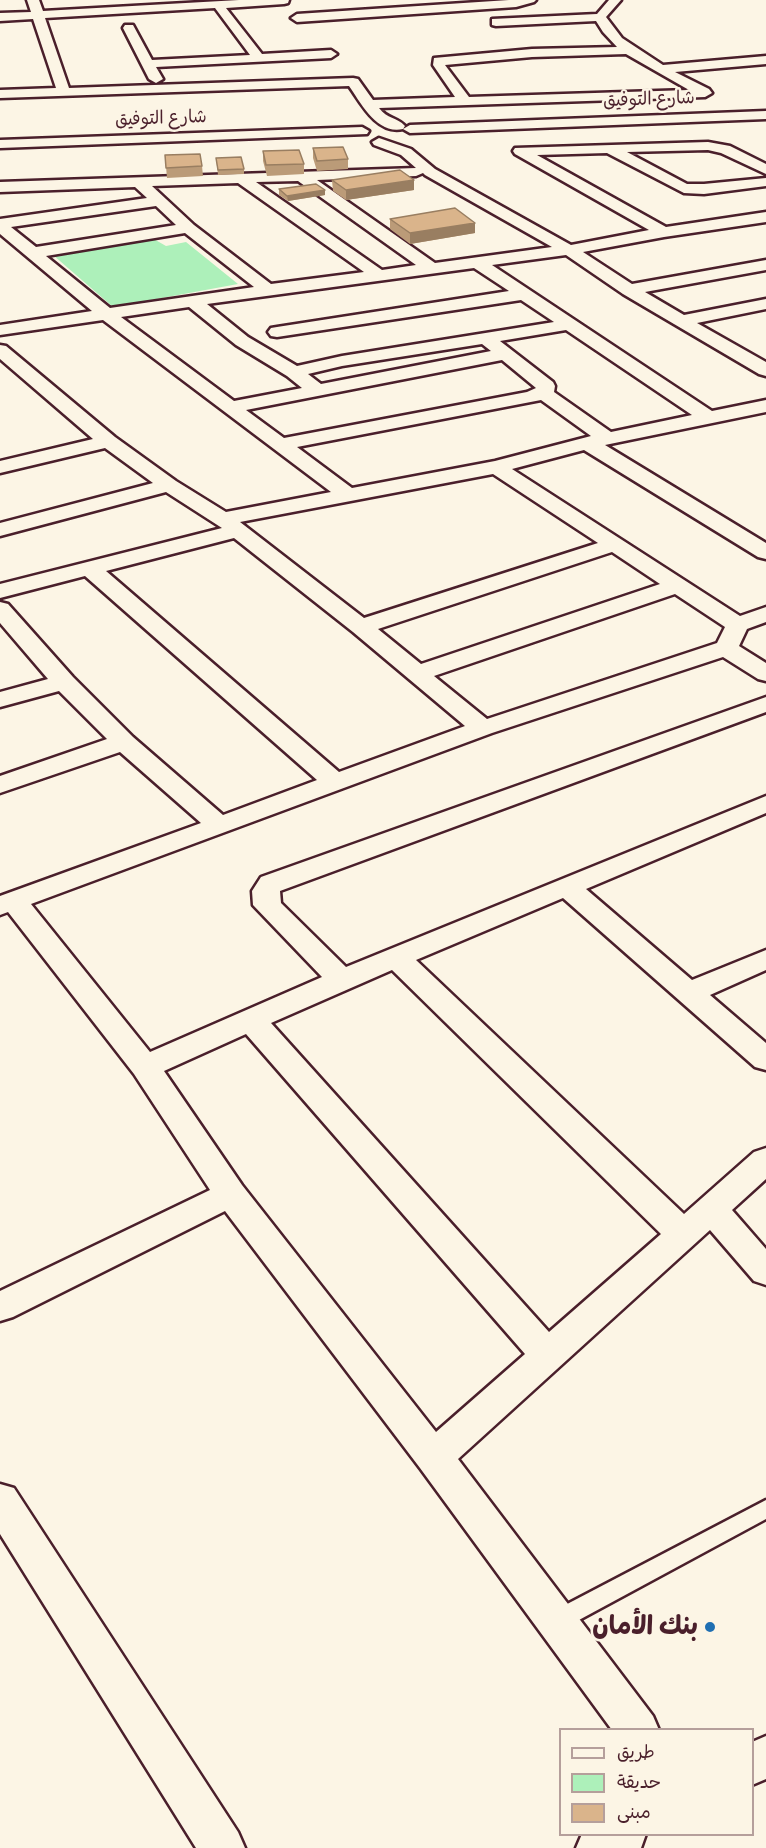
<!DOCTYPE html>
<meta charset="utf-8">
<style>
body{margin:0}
#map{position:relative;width:766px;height:1848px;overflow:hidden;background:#fcf5e5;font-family:Itim,"Playpen Sans Arabic",sans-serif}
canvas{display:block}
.legend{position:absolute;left:559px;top:1728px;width:195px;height:108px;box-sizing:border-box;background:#fcf5e5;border:2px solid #b59f9b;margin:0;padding:8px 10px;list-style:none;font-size:18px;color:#4a1f2b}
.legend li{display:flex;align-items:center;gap:12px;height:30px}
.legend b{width:30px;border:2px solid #b59f9b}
</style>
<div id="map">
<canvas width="766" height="1848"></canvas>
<ul class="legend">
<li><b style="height:8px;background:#fcf5e5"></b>طريق</li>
<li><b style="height:16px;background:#adf0ba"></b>حديقة</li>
<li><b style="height:16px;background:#dab48b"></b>مبنى</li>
</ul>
</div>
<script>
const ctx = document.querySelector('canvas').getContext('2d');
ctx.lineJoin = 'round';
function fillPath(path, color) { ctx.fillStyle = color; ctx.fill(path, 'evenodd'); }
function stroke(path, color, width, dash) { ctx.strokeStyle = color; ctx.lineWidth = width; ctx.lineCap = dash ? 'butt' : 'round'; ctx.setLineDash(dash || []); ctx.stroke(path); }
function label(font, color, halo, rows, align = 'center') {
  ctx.font = font + ' Itim,"Playpen Sans Arabic",sans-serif'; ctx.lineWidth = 5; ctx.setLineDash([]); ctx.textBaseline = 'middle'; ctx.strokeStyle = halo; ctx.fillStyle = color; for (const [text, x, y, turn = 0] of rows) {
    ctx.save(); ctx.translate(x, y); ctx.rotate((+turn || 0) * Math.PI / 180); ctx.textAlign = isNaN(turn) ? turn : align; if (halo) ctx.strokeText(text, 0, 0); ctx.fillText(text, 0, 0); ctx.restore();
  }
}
const green = new Path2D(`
 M152,238L166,246L186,242L238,284L113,307L53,255Z`);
const service = new Path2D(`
 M766,1500V1519L566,1627L558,1630L550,1627L547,1620L550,1613Z`);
const minor = new Path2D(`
 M27,0H39L43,11L239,0H289L288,3L284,4L226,8L262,54L331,50L337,54L331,58L156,67L163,79L156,83L149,79L123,28L125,25H133L152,60L250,55L215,8L45,18L69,88L353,78L358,79L373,100L455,97L433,65L434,58L532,49L617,47L603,32L596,21L496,26L492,25V19L597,14L609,0H621L606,17L622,38L663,65L766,56V64L675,72L709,89L712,93L705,97L379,108C387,119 397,117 405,126L403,129C377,135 361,103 349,86L0,98V90L56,88L33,19L0,21V13L31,12ZM626,54L689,90L469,97L445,65L532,57Z
 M509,0H536L534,2L516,7L297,22L291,18L297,14Z
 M766,111V119L410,133L403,129L410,125Z
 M362,127L369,131L367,134L0,148V140Z
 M379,138L411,149L435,169L571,245L649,230L515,154L513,151L515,148L708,142L730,146L766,164V174L721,153L708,150L627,152L687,184H704L766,178V186L704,194L684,193L607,153L537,155L666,227L766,212V222L664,237L583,252L632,284L766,260V270L645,292L684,315L766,299V309L697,323L766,362V376L759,374L623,294L566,255L492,265L712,411L766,400V412L605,445L766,543V559L758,557L584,450L512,469L740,616L766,607V622L747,629L739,646L766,663V681L758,679L723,657L492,733L31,904L150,1052L322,977L253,905L252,891L261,877L766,697V712L280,891L281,903L346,967L766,796V813L586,889L692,980L766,950V970L710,995L766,1043V1070L755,1067L563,898L416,960L684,1214L754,1152L766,1148V1179L732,1210L766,1249V1285L754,1281L710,1230L458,1459L653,1716L659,1730H612L420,1468L225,1211L13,1317L0,1321V1291L210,1190L134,1074L8,912L0,915V896L201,823L120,752L0,793V776L107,739L59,691L0,707V692L48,679L0,623V602L8,604L73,677L133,737L223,815L317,780L85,576L0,598V584L222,528L166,492L0,536V523L153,483L105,448L0,473V461L93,439L0,359V345L6,346L115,437L176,481L226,512L331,492L103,320L0,335V325L92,311L0,234V219L147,198L135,187L0,192V182L416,168L401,155L374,145L372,142ZM423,173L425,175L552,247L435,263L317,180L416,176ZM298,181L416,265L382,270L256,182ZM238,183L364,272L271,284L194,225L152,186ZM156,206L176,225L36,247L11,227ZM185,233L254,287L110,308L46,256ZM474,268L509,291L277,327L271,328L268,332L271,336L277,337L521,300L554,322L342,356L297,366L248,337L207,304ZM189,307L236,345L287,376L302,388L234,401L121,317ZM566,330L692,415L611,432L554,392L555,386L553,382L500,341ZM482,344L491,351L321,384L308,374L342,366ZM502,360L536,388L527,392L284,438L246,410ZM541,400L591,436L495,461L352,488L297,447ZM493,474L598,543L364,618L240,522ZM234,538L353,632L465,726L339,772L106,571ZM612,552L660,584L421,664L378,629ZM675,594L725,627L717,643L487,719L434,676ZM392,970L661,1234L549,1332L271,1023ZM246,1034L525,1354L436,1432L242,1185L164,1071Z
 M0,1484L14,1488L238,1832L245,1848H196L0,1534Z
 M766,1736V1779L752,1785V1742Z
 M582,1834H646L641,1848H576Z`);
const wall = new Path2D(`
 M313,148L348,159V169L317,171L313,158Z
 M263,151L304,164V174L267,176L263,161Z
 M165,155L202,166L203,176L167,178Z
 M216,158L244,169V174L218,175Z
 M332,180L414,190L346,200L333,191Z
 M279,189L325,190V195L288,201L279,195Z
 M390,219L475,233L410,244L390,229Z`);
const shadedWall = new Path2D(`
 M414,180V190L346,200V190Z
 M325,190V195L288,201L287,196Z
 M475,223V233L410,244V233Z`);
const building = new Path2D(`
 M343,147L348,159L317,161L313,148Z
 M299,150L304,164L266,165L263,151Z
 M200,154L202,166L166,168L165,155Z
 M241,157L244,169L218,170L216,158Z
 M400,170L414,180L346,190L332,180Z
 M316,184L325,190L287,196L279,189Z
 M455,208L475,223L410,233L390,219Z`);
const markers = [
 [710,1627,6,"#1f6fb2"]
];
const farStreetnames = [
 ["شارع التوفيق",649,100,-2],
 ["شارع التوفيق",161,119,-2]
];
const nearPoinames = [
 ["بنك الأمان",698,1627]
];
fillPath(green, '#adf0ba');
stroke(service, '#4a1f2b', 5);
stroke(minor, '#4a1f2b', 5);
fillPath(service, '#fcf5e5');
fillPath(minor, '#fcf5e5');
fillPath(wall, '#bb9b78');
fillPath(shadedWall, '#997e61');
fillPath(building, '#dab48b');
stroke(building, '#997e61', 1.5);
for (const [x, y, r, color] of markers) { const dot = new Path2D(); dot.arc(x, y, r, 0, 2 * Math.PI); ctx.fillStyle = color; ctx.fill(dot); stroke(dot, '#fcf5e5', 2); }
label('18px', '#4a1f2b', '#fcf5e5', farStreetnames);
label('bold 26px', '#4a1f2b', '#fcf5e5', nearPoinames, 'right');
</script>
